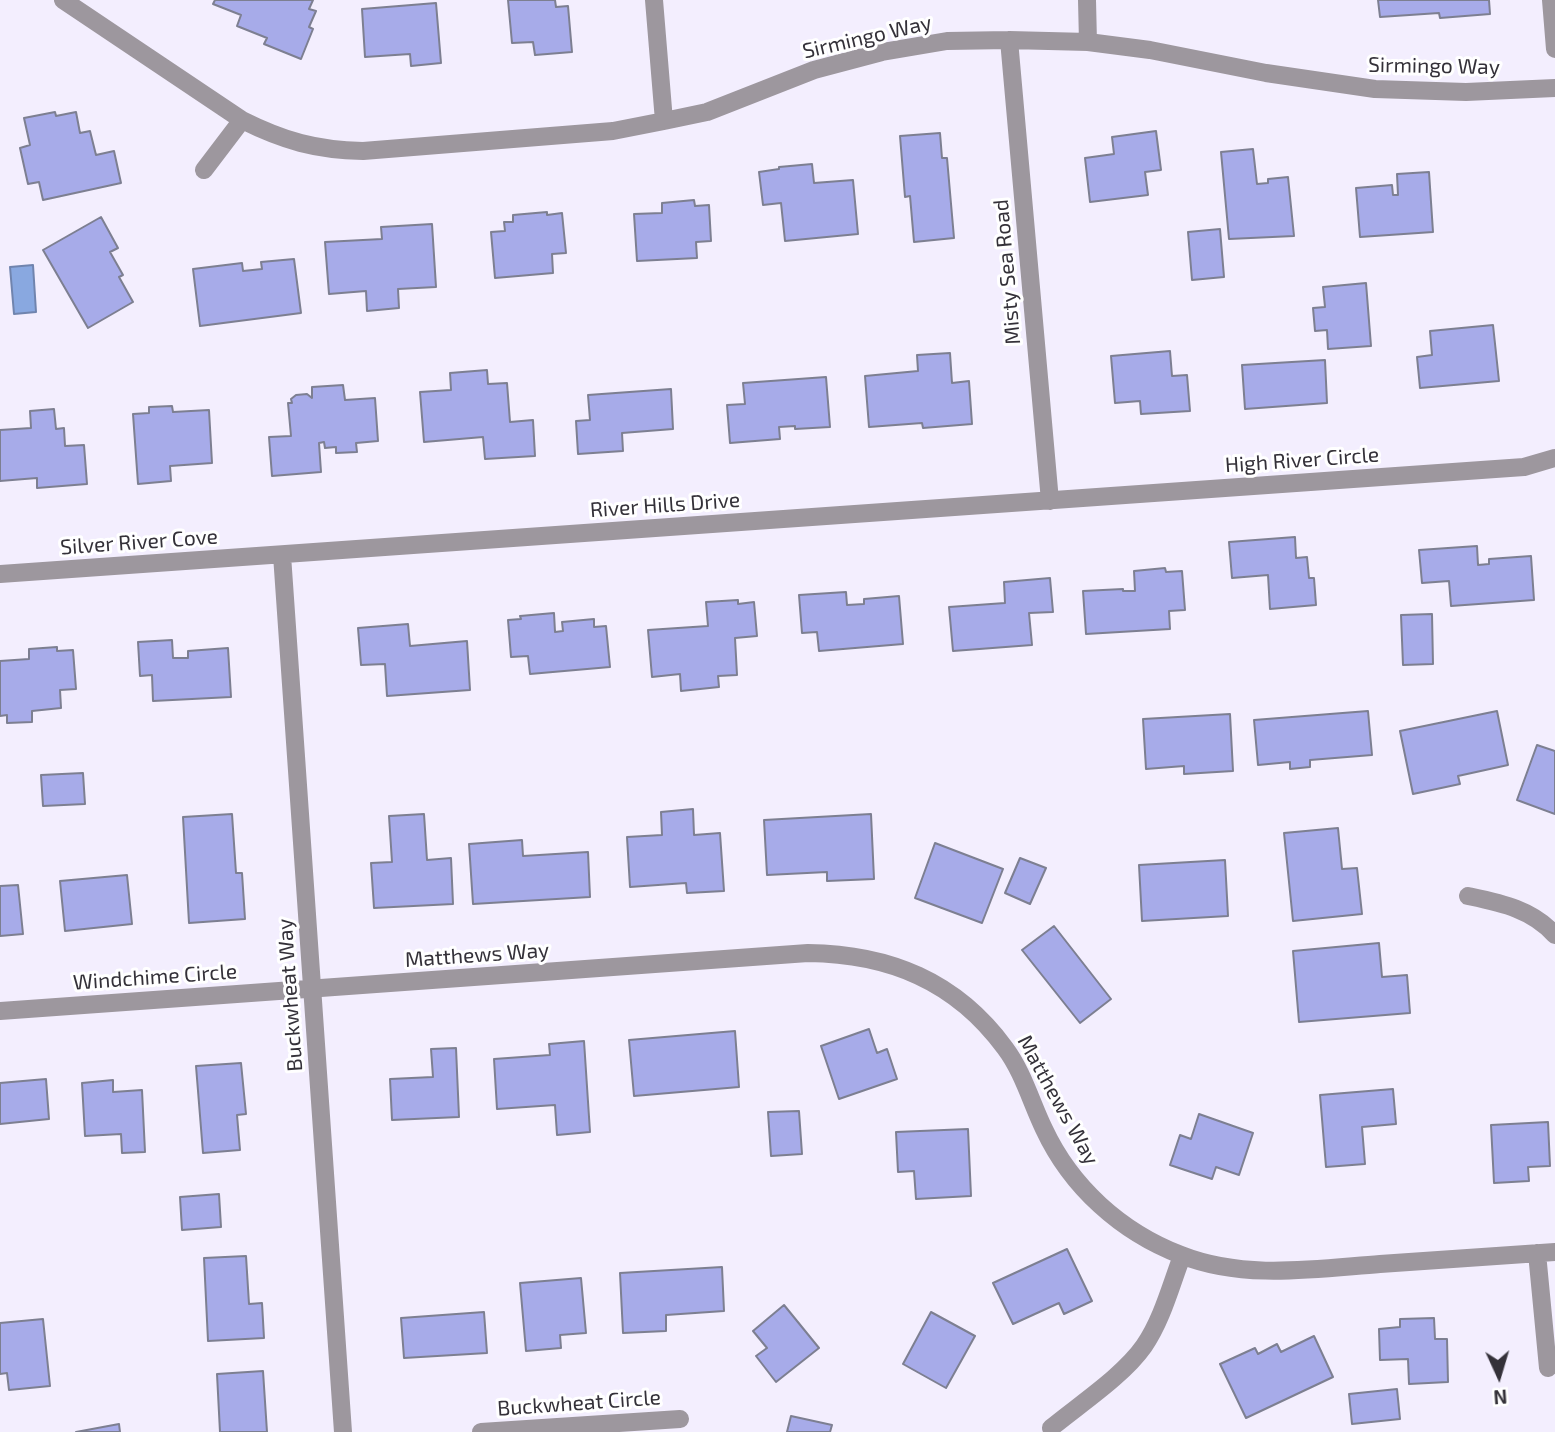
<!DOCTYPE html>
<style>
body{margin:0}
#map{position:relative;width:1555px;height:1432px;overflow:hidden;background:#f3eefe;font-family:"Exo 2",sans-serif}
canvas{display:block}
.north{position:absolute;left:1464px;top:1341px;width:70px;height:70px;-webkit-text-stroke:5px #fff;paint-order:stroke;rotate:176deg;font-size:19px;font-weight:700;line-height:28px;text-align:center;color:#343139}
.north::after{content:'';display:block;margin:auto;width:24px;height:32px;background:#343139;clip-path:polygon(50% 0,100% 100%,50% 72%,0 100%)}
</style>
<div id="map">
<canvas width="1555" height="1432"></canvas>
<div class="north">N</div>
</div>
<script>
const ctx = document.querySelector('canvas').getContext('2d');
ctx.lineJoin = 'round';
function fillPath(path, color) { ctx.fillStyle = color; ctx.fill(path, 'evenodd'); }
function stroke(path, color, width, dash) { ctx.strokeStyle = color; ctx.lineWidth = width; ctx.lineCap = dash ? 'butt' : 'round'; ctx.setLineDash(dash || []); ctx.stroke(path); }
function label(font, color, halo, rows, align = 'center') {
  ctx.font = font + ' "Exo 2",sans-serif'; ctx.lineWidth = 6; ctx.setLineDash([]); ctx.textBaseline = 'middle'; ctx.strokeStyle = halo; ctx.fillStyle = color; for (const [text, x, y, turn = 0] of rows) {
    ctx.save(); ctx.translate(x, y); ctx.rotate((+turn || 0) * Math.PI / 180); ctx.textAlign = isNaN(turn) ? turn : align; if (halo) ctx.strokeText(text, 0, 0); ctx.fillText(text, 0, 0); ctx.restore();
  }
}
const water = new Path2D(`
 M33,265L36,312L14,314L10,267Z`);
const building = new Path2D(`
 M215,0H313L309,9L316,11L309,27L313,29L301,59L264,44L267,38L237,26L241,15L213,4Z
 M508,0H555L556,7L568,6L572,52L535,55L533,42L512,43Z
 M1378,0H1489L1490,14L1440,18L1439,13L1380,17Z
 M436,3L441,63L411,66L410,54L365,57L362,9Z
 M55,112L56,116L76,112L80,133L90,131L96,155L114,151L121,183L43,200L39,182L28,184L20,148L30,145L24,118Z
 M1156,131L1161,170L1145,172L1148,195L1090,202L1085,158L1114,154L1112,137Z
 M940,133L942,158H947L954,238L914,242L910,196L905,197L900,136Z
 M1253,149L1257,184L1268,183V179L1288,177L1294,236L1229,239L1221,152Z
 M812,164L814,183L853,180L858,234L785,241L781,203L763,205L759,172L779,169V167Z
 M1429,172L1433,232L1360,237L1356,188L1392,185L1393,195H1398L1397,174Z
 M694,200L695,206L709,205L711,241L696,242L697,258L637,261L634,214L662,213V203Z
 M547,212V215L562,213L566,253L552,254L553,273L495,278L491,232L505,231L504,222H513V215Z
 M101,217L118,248L110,252L123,275L119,277L133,302L88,328L43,250Z
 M432,224L436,287L398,289L399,308L367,311L366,291L329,294L325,242L382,239L381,227Z
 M1220,229L1224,277L1192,280L1188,232Z
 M294,259L301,313L200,326L193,269L242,263L243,271L262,269L261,262Z
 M1366,283L1371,346L1328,349L1327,330L1315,331L1313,308L1325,307L1323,287Z
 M1493,325L1499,381L1420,388L1417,357L1432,355L1430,331Z
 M1170,351L1172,376L1187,375L1190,411L1141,414L1140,401L1115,403L1111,356Z
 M950,353L952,383L969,381L972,424L923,428L922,423L869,427L865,376L918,371L917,355Z
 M1325,360L1327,403L1245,409L1242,365Z
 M487,370L488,384L507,383L510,422L533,420L535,456L485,459L483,437L424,442L420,392L451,390L450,373Z
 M826,377L830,427L795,429V426L779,427L780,439L730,443L727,405L745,404L743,383Z
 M343,385L345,400L375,398L378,441L356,443L357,452L336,453V447L325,448L324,442L319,443L321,472L272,476L269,437L291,436L288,403H292L291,399L296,395L307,394L312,398V387Z
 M671,389L673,429L622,433L623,451L578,454L576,421L590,420L588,395Z
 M172,406L173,412L209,410L212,463L170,466L171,481L138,484L133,414L149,413V407Z
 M54,409L56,429L64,428L65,446L84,445L87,484L37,488V478L0,481V430L31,428L30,411Z
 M1295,537L1296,558L1307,557L1309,578H1314L1316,605L1270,609L1268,575L1232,578L1229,542Z
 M1477,546L1478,565L1489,564V559L1531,556L1534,600L1451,606L1449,581L1422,583L1419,550Z
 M1165,568L1166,572L1182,571L1185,610L1169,611L1170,629L1086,634L1083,591L1123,589V591H1135L1134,571Z
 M1050,578L1053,612L1029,613L1032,645L953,651L949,607L1005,603L1004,582Z
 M846,592L847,605L864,604V599L899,596L903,644L819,651L817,632L802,633L799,595Z
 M738,600V604L754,602L757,636L735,638L737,675L718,676L719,687L681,691L680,674L652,677L648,630L708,626L706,602Z
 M554,613L555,632L563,631L562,622L594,619V627L606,626L610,667L530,674L528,656L511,657L508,620L521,619L520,616Z
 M1432,614L1433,664L1403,665L1401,615Z
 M408,624L410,646L467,641L470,690L387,696L385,664L361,665L358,628Z
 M172,640L173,658H188V651L228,648L231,697L153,701L152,675L140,676L138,642Z
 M57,647V651L73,650L76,689L60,690L61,708L32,711V722L7,723V715L0,716V661L29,659V649Z
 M1368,711L1372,755L1310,760V767L1290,769V762L1258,765L1254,720Z
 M1497,711L1508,765L1458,776L1460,784L1413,794L1400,731Z
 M1230,714L1233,771L1184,774V766L1146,769L1143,719Z
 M1537,745L1555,751V814L1517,800Z
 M83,773L85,804L43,806L41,775Z
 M693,809L694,835L720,833L724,891L687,893L686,883L630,887L627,837L662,835L661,812Z
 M232,814L236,873H242L245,919L189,923L183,817Z
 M424,814L427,860L451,858L453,904L374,908L371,863L392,862L389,816Z
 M871,814L874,879L827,881V872L767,875L764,820Z
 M1338,828L1342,869L1357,868L1362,914L1293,921L1284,833Z
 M522,840L523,856L588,852L590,897L473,904L469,844Z
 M935,843L1003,869L982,923L915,898Z
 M1020,858L1046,868L1030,904L1005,893Z
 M1225,860L1228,916L1142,921L1139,865Z
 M127,875L132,924L65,931L60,881Z
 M18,885L23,934L0,936V886Z
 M1054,926L1111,999L1080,1023L1022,950Z
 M1379,943L1382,977L1407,975L1410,1013L1299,1022L1293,951Z
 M869,1029L877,1053L887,1049L897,1079L839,1099L821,1046Z
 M735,1031L739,1087L634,1096L629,1040Z
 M584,1041L590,1132L557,1135L555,1105L497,1109L494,1059L550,1055L549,1044Z
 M456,1048L459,1117L392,1120L390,1079L433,1077L431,1049Z
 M241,1063L246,1114L237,1115L240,1150L203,1153L196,1066Z
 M46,1079L49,1119L0,1124V1083Z
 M113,1080V1092L142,1090L145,1152L122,1153L121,1134L85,1136L82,1083Z
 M1393,1089L1396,1124L1362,1127L1365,1164L1326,1167L1320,1095Z
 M799,1111L802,1154L771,1156L768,1112Z
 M1199,1114L1253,1133L1239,1175L1216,1167L1212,1179L1170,1165L1180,1135L1191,1139Z
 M1548,1122L1550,1166L1528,1167L1529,1181L1494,1183L1491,1125Z
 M968,1129L971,1196L916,1199L914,1171L898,1172L896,1132Z
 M219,1194L221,1227L182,1230L180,1197Z
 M1067,1249L1092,1301L1064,1314L1059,1303L1013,1324L993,1283Z
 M246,1256L249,1304L262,1303L264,1338L208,1341L204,1258Z
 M722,1267L724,1311L666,1315V1331L623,1333L620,1273Z
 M581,1278L586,1333L560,1335L561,1348L526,1351L520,1283Z
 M784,1305L819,1348L776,1382L756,1356L767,1348L753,1331Z
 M484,1312L487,1353L404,1358L401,1318Z
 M931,1312L975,1336L946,1388L903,1364Z
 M1434,1318L1435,1339H1447L1448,1382L1409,1384L1408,1359L1380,1360L1379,1329L1400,1327V1319Z
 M43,1319L50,1386L9,1390L7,1373L0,1374V1323Z
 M1314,1336L1333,1377L1246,1418L1220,1364L1255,1348L1258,1354L1277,1344L1281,1352Z
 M263,1371L267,1432H220L217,1374Z
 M1397,1389L1400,1419L1352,1424L1349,1394Z
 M791,1416L832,1425L830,1432H787Z
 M119,1424L120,1432H76Z`);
const street = new Path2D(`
 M63,0L242,120C284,141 316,150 363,151L613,131L664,121L707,112L814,70L882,52L947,41L1009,40L1088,42L1150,50L1266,73L1375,89L1466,92L1555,88
 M654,0L664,121
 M1087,0L1088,42
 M1551,0L1555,49
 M1009,40L1050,501
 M204,170L242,120
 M282,555L343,1432
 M0,574L1524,467L1555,458
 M1468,896C1501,903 1532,909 1555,935
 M0,1011L808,953C889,954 956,981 1005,1048C1023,1072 1031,1102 1044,1129C1071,1187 1121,1232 1181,1255C1244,1280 1314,1269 1380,1264C1439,1260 1497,1256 1555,1252
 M1537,1253L1548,1368
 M1051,1428C1080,1404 1123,1376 1144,1346C1162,1320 1171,1285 1182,1256
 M481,1432L680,1419`);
const streetNames = [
 ["Sirmingo Way",867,37,-13],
 ["Sirmingo Way",1434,66,1],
 ["Misty Sea Road",1007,272,-95],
 ["High River Circle",1302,460,-4],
 ["River Hills Drive",665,505,-4],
 ["Silver River Cove",139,542,-4],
 ["Matthews Way",477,955,-4],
 ["Windchime Circle",155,977,-4],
 ["Buckwheat Way",290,995,-94],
 ["Matthews Way",1058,1100,61],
 ["Buckwheat Circle",579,1403,-4]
];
fillPath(water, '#89a8e0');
stroke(water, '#7084ae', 2);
fillPath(building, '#a7abe9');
stroke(building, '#7d7f91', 2);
stroke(street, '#9d979e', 18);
label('21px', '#343139', '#fff', streetNames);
</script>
